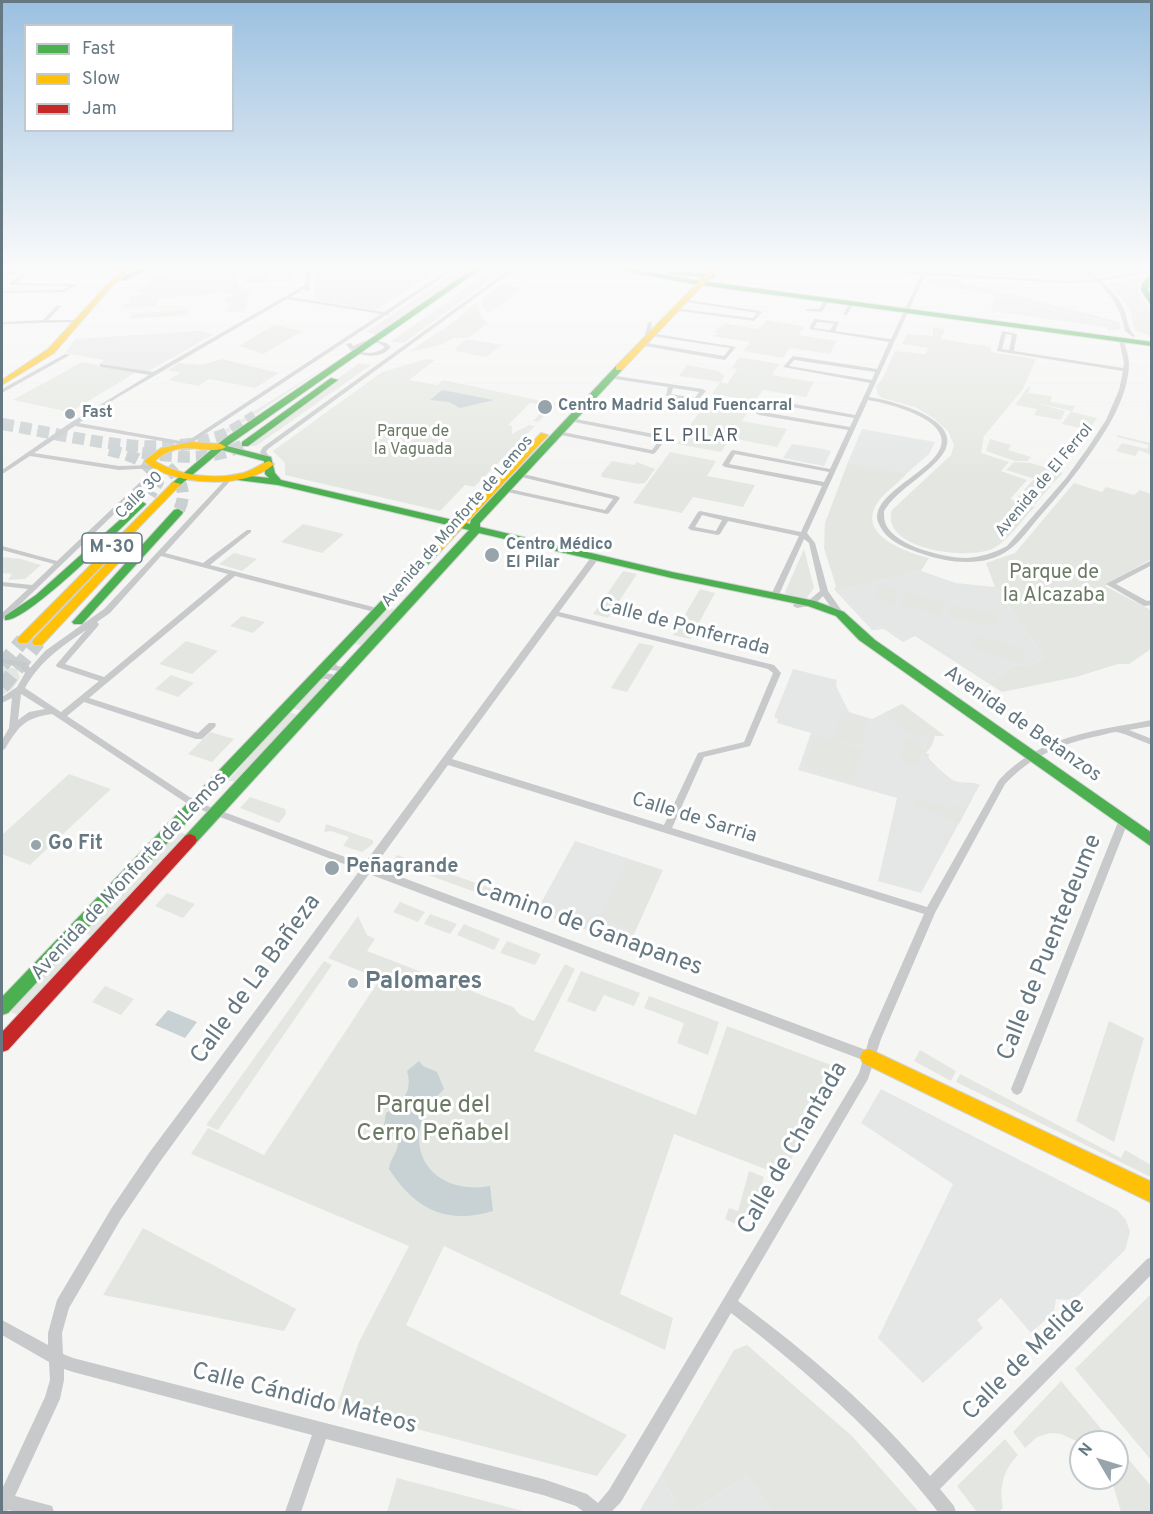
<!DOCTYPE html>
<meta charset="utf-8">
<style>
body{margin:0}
#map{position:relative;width:1153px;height:1514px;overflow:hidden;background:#f5f5f4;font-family:Overpass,sans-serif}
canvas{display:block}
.frame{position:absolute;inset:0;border:3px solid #667983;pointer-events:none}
.legend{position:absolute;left:24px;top:24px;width:210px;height:108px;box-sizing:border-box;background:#fff;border:2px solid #c2c9cd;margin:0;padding:8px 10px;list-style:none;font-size:18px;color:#667983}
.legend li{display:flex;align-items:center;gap:12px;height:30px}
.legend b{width:30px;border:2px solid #c2c9cd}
.north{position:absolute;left:1069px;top:1430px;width:60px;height:60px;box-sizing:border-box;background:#fff;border:2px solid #c2c9cd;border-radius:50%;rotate:308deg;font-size:16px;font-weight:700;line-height:24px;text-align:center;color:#667983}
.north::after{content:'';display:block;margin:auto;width:21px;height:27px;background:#98a4ab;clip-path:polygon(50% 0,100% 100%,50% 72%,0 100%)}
</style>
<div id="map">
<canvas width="1153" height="1514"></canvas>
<div class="frame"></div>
<ul class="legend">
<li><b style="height:8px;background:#4caf50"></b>Fast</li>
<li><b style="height:8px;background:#ffc107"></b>Slow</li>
<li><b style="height:8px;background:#c62828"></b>Jam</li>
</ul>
<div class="north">N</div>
</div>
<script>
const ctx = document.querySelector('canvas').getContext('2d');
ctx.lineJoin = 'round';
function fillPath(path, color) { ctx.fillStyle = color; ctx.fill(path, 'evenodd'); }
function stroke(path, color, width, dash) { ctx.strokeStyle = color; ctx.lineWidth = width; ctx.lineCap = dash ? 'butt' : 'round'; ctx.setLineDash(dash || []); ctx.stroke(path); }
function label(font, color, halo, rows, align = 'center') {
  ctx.font = font + ' Overpass,sans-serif'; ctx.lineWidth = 6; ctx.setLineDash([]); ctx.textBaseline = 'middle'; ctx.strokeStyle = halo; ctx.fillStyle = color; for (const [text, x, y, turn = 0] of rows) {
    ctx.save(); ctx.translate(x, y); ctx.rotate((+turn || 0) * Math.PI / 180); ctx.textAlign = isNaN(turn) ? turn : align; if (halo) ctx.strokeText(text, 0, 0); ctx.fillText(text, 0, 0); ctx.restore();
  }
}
const built = new Path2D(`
 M315,266H443L376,310L315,300Z
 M995,296L1112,323V328L991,311Z
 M200,331L214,334L147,372L99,364L104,360L65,353L75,339Z
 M467,339L502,345L486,357L456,351V347Z
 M862,429L935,442L929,454L907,473L848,462Z
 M792,444L819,448L831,451L824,466L783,458Z
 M921,571L956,583L995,587L1044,658L1026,667L1017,664L990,681L914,634L903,639L884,627L872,628L839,591Z
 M793,669L837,680L836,686L849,712L872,719L902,704L937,730L923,757L946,779L978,788L921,893L878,881L897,798L798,770L811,733L777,723L778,719L774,717Z
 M575,841L663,870L629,945L536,912Z
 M881,1089L1117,1210L1126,1220L1130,1232L1125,1250L1074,1300L1056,1299L1054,1312L1031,1333L1001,1298L977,1320L983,1328L923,1383L878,1338L953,1184L861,1123Z
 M661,1475L680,1512H639Z
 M747,1476L772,1512H691Z`);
const green = new Path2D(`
 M241,266L237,280L238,287L250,292L244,311L227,312L228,305L236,302L225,303L227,296L238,293L224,294V290L217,291L216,294L159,298L156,306L122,308L124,304L140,303L129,301L132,295L144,294V292H138L140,286L155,285L145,284L162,273L203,272L205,268Z
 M276,266H295L294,281L243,283L247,277L259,276L261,271H272L271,276L267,279H274V281L292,276H278L279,270L286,268Z
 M464,266H478L379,335L366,332Z
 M497,266H510L404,343L390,342Z
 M1145,276L1139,284L1138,291L1151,310V336L1134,330L1130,310L1110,284Z
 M932,278L960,279L962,284L978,286L1120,322V329L1108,331V328H1112V323L981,292L924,284Z
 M384,280L411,284L374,307L346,302L350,299L333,300V289L350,288L351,299Z
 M502,284L523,288L489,313L483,307L481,300Z
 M476,303L482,318L488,323L468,338H454L441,345L409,352L456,320Z
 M189,309L187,315L129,319L131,314Z
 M766,320L804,326L799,335L837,341L830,354L790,348L783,358L743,351L750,342L711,336L719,334L714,333L720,326L725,327L722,323L759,329Z
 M274,325L303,331L263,354L239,346Z
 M933,327L945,329L941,339L991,347V352L1036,359L1023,389L984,436L981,453L1009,462L1001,471L1027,480L1010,499L1035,507C1022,519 1009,541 992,549C968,560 880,550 892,510L951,455L954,445L948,431L932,417L915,407L882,398L878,395L876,386L883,378L895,351L926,354L928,348L902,344L907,334L933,336Z
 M739,357L779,364L772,375L814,382L806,397L763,390L755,401L712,394L720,382L679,376L687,365L718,371L725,376L721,382L727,384L737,369L732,368Z
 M222,359L279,373L255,388L209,379L199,386L168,380L181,373L168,370L179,363L202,365Z
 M426,359L435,360L409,380L437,385L443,380L556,404L538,422L533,421L547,406L530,403L508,425L512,426V434L529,425L535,426L474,487L465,485L440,511L285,475V463L273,451L382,372Z
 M82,362L135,373L70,412L13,400Z
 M359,363L371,365L256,446H247Z
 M327,366L220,438L213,437L245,417L250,418L248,415Z
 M1028,387H1031L1028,393L1052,396L1050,402L1075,406L1072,412L1097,418L1089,430L1062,424L1071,411L1029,401L1065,411L1061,420L1034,415L1037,409L1015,405Z
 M707,401L750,408L742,421L787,429L777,447L731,438L721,452L677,444Z
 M1117,435L1151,443V455L1139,450L1135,456L1116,451L1122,443L1147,449L1149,445L1117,437Z
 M990,439L1011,445L1008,450L1031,457L1027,461H1015L986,451Z
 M670,452L716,461L707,476L755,485L743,507L693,497L682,513L633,503Z
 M612,461L634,465L637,462L655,469L645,483L638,484L602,477L601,474Z
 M848,462L907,473C898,484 881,494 875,507C860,537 909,553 929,558L921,571L839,591L872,628L884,627L903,639L914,633L990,681L1017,664L1026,667L1044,658L995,587L986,563L1015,553L1074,483L1102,492L1106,487L1134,495L1140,490L1151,494V559L1105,586L1151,610V649L1129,664H1118L1076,677L1002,692L915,636L903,642L884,629L872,630L834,589L836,586L824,548L825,523Z
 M1014,462L1031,463L1063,473L1052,484L1006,470Z
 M1033,480L1051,486L1034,505L1016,499Z
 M303,524L344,534L322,553L281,542Z
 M804,549L814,588L806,599L786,594L785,592Z
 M234,553L257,559L242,571L219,564Z
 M2,557L21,559L41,565L25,579L8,580L12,574L2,573Z
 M623,571L637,574L608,618L593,614Z
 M881,584L902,589L893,605L872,598Z
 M700,589L715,593L690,639L673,635Z
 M906,592L945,602L940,615L901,605Z
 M952,604L999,615L997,627L949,616Z
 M386,607L398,610L364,646L352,643Z
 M242,616L265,622L253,633L230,626Z
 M975,635L1025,649L1022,663L971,649Z
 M186,641L218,651L192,674L159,664Z
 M639,643L654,646L627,692L611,688Z
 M2,666L17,669L20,678L12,689L2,695Z
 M171,675L194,683L178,697L155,689Z
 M323,678L328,683L302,711L292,708Z
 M902,704L945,736H935L932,745L926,753L930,755L928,757C932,763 949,779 955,781C963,784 971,781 980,785L978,788L946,779L923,757L930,734L918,739L884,713Z
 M289,712L298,715L237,781H228Z
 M842,713L868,719L861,745L834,737Z
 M210,732L234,739L212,762L188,754Z
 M815,736L862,749L852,781L804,767Z
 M906,739L923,744L918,766L900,761Z
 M69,774L111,789L30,865L2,854V835Z
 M250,797L285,809L286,814L279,823L240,808Z
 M971,797H973L959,824L914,804L916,798L953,808L954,804L966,806Z
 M326,824L373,840V844L362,852L343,846L349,837L331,831L324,832Z
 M177,831L188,835L93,937L80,931Z
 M397,855L535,904L531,912L392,862Z
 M627,860L662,871L635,931L599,919Z
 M167,893L195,904L183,918L155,906Z
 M400,902L425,912L418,922L393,912Z
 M430,914L457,924L450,934L424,924Z
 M358,916L367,935L375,939L367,951L513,1007L520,1015L534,1021L565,964L575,969L534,1051L696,1115L727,1026L839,1068L842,1077L781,1175L674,1134L620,1294L673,1318L665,1350L444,1246L406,1325L627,1435L597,1476L336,1408L359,1342L409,1246L191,1154L208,1128L264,1155L380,979L328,958Z
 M464,924L500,939L494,950L457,935Z
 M507,941L541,954L535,965L500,953Z
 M65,947L78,953L20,1016L6,1010Z
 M324,961L332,965L218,1130L206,1125Z
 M581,971L640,993L634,1006L604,995L595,1012L567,1001Z
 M105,986L134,999L121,1015L92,1002Z
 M649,996L719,1022L708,1055L677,1043L684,1023L644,1008Z
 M1109,1021L1144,1038L1114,1142L1076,1121Z
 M920,1050L956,1071L951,1081L914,1061Z
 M960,1074L1121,1158L1125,1150L1151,1165V1177L956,1082Z
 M749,1171L764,1177L759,1196L740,1226L725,1219L729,1208L738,1211Z
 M143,1228L296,1309L284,1331L103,1295Z
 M1151,1294V1460L1075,1369Z
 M747,1345L852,1436L919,1512H772L747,1476L691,1512H680L661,1475L734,1350Z
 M1061,1381L1109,1438L1106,1442L1081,1443L1061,1434L1050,1433L1037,1437L1025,1448L1013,1432Z
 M1005,1439L1018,1455C1003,1470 999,1488 1003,1508L999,1512H977L957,1486Z
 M1119,1448L1151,1486V1512H1121L1111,1478H1117Z
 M397,1478L527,1512H387Z`);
const water = new Path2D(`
 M442,390L494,400L460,408L449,402L430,400Z
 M168,1010L197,1022L185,1038L155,1025Z
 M419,1061L423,1066L437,1072L444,1089C436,1097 426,1108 422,1119C408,1167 447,1194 490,1186L493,1211C446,1225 415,1209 389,1169C390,1158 398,1153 398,1142L390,1133L383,1131L386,1113C403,1104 413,1090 407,1071Z`);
const highwayTunnelFar1 = new Path2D(`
 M2,424C69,435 147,459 214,438C229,434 242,424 255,416
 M109,450C129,455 151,460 158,482L150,495
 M142,453C178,457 212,462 245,444
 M168,467C182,481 188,493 178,512`);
const highwayTunnel = new Path2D(`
 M2,665L23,640
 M2,687L38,642`);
const street = new Path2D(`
 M30,266H35L16,283L75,284L77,285L64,292L2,293V291L63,290L69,286L10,285V283L25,271L2,276V274Z
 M307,266H311L309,290L305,291V289L290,297L384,312L454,266H460L389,313V315H386L190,444L184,445L75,426L34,453L119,466L153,465L155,466V468L158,467L161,469L5,619H2V613L28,589L2,586V582L32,585L54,564L2,550V546L57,561L155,468L119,470L30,456L4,473L2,474V470L70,423L149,375L102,367L100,366V364L153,372L305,285ZM287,299L381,314L186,442L79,423L118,397Z
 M514,266H519L268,449L266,452L271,459L266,460L260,452L263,447Z
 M856,266H873L922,272L925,266H929L926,273L1070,281L1094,279L1078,266H1083L1099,279L1152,270V272L1101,281C1110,289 1119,298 1124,309C1128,319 1127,328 1135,336L1133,337L1125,331C1121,310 1113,296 1097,281L1070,283L925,275L869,397C894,401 975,422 938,460C922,478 897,490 884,511C884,516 884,521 886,525C896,546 944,558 966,558C981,557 994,553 1007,546L1066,478L1087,449L1106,420L1119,390L1123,371L997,351L1002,331L1017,334L1014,351L1123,368L1124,363L1119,340L1123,339C1126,347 1129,357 1129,365C1128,396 1109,427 1092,451C1076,474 1059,495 1041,515C1031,526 1022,540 1010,549C986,568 949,563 923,554C907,549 886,541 879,524C864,491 955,466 940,434C932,415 887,403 868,400L807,533L815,543L828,591L844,614L840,616H837L823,596L814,605L797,608L793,606L794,604L808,601L820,591L809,543L804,539L778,597L774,599L770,597L799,536L728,521L720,534L718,535L691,530L688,528L698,512L700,511L801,532L822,486L725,467L722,465L731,451L733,450L830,469L848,430L759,415L756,413L765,400L767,399L855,415L870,383L783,367L793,356L877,369L889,342L809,329L814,319H816L839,322L835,331L891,339L921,275ZM817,322L834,324L830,330L814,328ZM1006,334L1012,335L1009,350L1002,349ZM794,360L875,372L872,380L789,366ZM769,403L854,418L850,427L763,412ZM735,454L829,472L824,482L729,464ZM702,515L722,520L716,531L695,527Z
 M726,287L744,289L745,287L749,288L745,292L724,289Z
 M826,298L830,299L822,312L807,311L805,310L807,309H819Z
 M682,299L760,311L762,312L754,321L672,310V309L674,308L753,318L757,313L680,301Z
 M850,302L854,303L847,315H843Z
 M57,305L61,306L48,320H78L80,321V322L2,324V322L43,320Z
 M650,322L652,323L650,333L736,347L725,360L639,345L638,344L641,342L724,356L730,348L645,335L648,323Z
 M375,340L386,343L391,347C381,359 367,356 353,353L346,344L351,343L353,346L364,341ZM370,343H379L385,347C377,354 365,355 356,349L363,345Z
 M65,354L70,355L2,393V389Z
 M610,375L703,389L706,391L696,402L666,396L668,387L608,378V376ZM673,388L699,392L695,398L671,394Z
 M571,418L664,436L667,438L655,453L653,454L556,434V432L558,431L652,450L660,439L569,421L568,420Z
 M519,473L617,496L620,498L609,513L607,514L503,491V489L505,488L605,510L613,499L517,476V474Z
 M227,478L232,479L165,553L203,563L247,530H251V532L210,565L381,609L382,611L378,613L235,576L89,698L198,733L209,723H215L216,725L215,727L202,739H196L84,702L67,716L197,802L364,864L592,556H595L599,558L559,612L774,665L781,673L750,746L704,757L672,828L927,907L999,780C1041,735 1094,731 1152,720V726L1129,730L1152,739V745C1142,742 1125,733 1116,732C1111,732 1104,735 1098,736C1060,744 1032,756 1005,784L935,913L881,1039L868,1079L738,1301C808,1353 874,1409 930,1476L1147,1259L1152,1257V1274L940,1489L954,1506L956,1512H938C878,1434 809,1373 731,1313L621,1502L611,1512H584L576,1506L543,1495L326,1439L301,1512H285L312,1435L73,1372L64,1369V1380L60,1399L15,1496L52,1506L54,1512H17L8,1510L6,1512H2V1489L45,1397L50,1380L49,1362L2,1335V1320L48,1345V1333L57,1300L111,1209L149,1153L360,870L191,806L52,714C24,718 19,726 5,749L2,750V740L9,728L12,698L2,703V697L17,687L25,673L20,666L2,663V659L26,662L30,668L45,651L104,609ZM161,556L228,574L104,677L65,664L98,626L99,624L97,622L110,613ZM557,616L768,669L773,673L744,742L698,753L664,825L452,759ZM86,630L56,665L57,667L99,681L61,712L25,688C40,661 61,647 86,630ZM21,694L45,709L29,712L18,720ZM448,765L924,914L869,1039L866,1050L374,867ZM369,874L863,1060L859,1073L609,1490L598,1503L587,1494L543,1479L73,1358L63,1354L62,1333L69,1308L121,1219L159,1163Z
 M1152,560V565L1116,584L1147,601L1152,600V605L1144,606L1106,584Z
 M331,657L334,658L337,666L350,668L351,670L350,672L330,670L327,660Z
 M316,673L332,674L339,682L335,685L327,679L313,678L312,676Z
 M1123,818L1126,819L1128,822L1023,1089L1021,1093L1017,1095L1013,1093L1011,1089L1118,822L1120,819Z`);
const fast = new Path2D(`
 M144,266H153L125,280L120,279Z
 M477,266H485L227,446L271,457L275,473L281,480L470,524L471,520L616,366H622V370L480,523V527L672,572L815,601L844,612L875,640L1152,833V847L859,640L836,616L808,606L672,578L479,533L195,844H185L183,840L185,836L469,530L278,485L238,480L236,478L241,475L269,478L265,474L264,461L222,450L179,486L171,484L224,439Z
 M597,266H615L694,280L1152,342V346L694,284Z
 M670,271L713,274L716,276L713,278L668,274Z
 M1152,273L1148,290L1152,298V307L1141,290L1142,283Z
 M331,378L338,380L248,446H242V442Z
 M141,501L146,504L144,506C124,525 25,624 5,620V616L36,595Z
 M178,509L183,512L182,514L82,624H74L72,622L74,620L174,510Z
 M433,550L437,551V555L8,1013L2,1015V997L429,551Z`);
const slow = new Path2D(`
 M127,266H134L110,288L54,353L2,385V380L48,349L106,286Z
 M714,266H721L622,370H616V366Z
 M541,433L548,435L437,555H429V551Z
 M192,442L221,444L226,447C210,457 181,436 155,461C180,476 214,480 243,473C253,470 260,464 269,461L274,464C247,490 171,486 144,461L161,448Z
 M173,482L181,484L27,643H19L17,640L19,637Z
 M120,552L124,553V557L42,645H34L32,642L34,639L116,553Z
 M869,1049L1152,1182V1203L863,1063L860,1057L863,1051Z`);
const jam = new Path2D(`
 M190,834L195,836L197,840L195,844L8,1050L2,1052V1032L185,836Z`);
const markers = [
 [545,407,8,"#98a4ab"],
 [70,414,6,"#98a4ab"],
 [492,555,8,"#98a4ab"],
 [36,845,6,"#98a4ab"],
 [332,868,8,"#98a4ab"],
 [353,983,6,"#98a4ab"]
];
const farPoinames = [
 ["Centro Madrid Salud Fuencarral",558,407],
 ["Fast",82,414],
 ["Centro Médico",506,546],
 ["El Pilar",506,564]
];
const farParknames = [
 ["Parque de",413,433],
 ["la Vaguada",413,451]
];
const farStreetnames = [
 ["Avenida de El Ferrol",1045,481,-50],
 ["Calle 30",140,496,-45],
 ["Avenida de Monforte de Lemos",458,522,-49]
];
const farQuarternames = [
 ["EL PILAR",696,437]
];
const shields = [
 [112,548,60]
];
const shieldNames = [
 ["M-30",112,548]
];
const parkNames = [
 ["Parque de",1054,574],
 ["la Alcazaba",1054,597]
];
const streetNames = [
 ["Calle de Ponferrada",684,628,15],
 ["Avenida de Betanzos",1022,725,35],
 ["Calle de Sarria",694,819,17],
 ["Avenida de Monforte de Lemos",130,877,-47]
];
const poiNames = [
 ["Go Fit",48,845],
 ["Peñagrande",346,868]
];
const nearStreetnames = [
 ["Camino de Ganapanes",588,929,20],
 ["Calle de Puentedeume",1051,948,-68],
 ["Calle de La Bañeza",257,980,-54],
 ["Calle de Chantada",794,1149,-60],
 ["Calle de Melide",1025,1360,-45],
 ["Calle Cándido Mateos",304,1400,14]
];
const nearPoinames = [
 ["Palomares",365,983]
];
const nearParknames = [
 ["Parque del",433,1107],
 ["Cerro Peñabel",433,1135]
];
fillPath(built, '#e5e6e6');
fillPath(green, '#e4e7e1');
fillPath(water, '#c8d1d3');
stroke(highwayTunnelFar1, '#cad0d2', 12, [12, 6]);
stroke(highwayTunnel, '#cad0d2', 15, [15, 8]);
stroke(fast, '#d1d3d3', 2);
stroke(slow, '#d1d3d3', 2);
stroke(jam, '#d1d3d3', 2);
fillPath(street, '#c7c9ca');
fillPath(fast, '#4caf50');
fillPath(slow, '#ffc107');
fillPath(jam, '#c62828');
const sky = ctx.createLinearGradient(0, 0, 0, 478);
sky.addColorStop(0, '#9bc0e0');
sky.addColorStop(0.56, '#fafafa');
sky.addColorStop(1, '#fafafa00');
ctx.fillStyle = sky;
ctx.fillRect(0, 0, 1153, 478);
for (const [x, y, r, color] of markers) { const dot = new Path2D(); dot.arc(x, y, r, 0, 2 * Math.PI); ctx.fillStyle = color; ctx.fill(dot); stroke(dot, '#fff', 2); }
label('bold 16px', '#667983', '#fff', farPoinames, 'left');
label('16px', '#6b7a65', '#fff', farParknames);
label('16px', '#667983', '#fff', farStreetnames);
ctx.letterSpacing = '1.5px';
label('18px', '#546168', '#fff', farQuarternames);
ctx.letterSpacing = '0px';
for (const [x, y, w] of shields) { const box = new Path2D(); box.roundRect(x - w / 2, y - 15, w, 30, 4.5); ctx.fillStyle = '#fff'; ctx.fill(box); stroke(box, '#667983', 1.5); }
label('bold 18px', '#667983', null, shieldNames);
label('20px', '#6b7a65', '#fff', parkNames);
label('20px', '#667983', '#fff', streetNames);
label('bold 20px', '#667983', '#fff', poiNames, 'left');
label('24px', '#667983', '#fff', nearStreetnames);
label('bold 24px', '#667983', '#fff', nearPoinames, 'left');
label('24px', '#6b7a65', '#fff', nearParknames);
</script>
